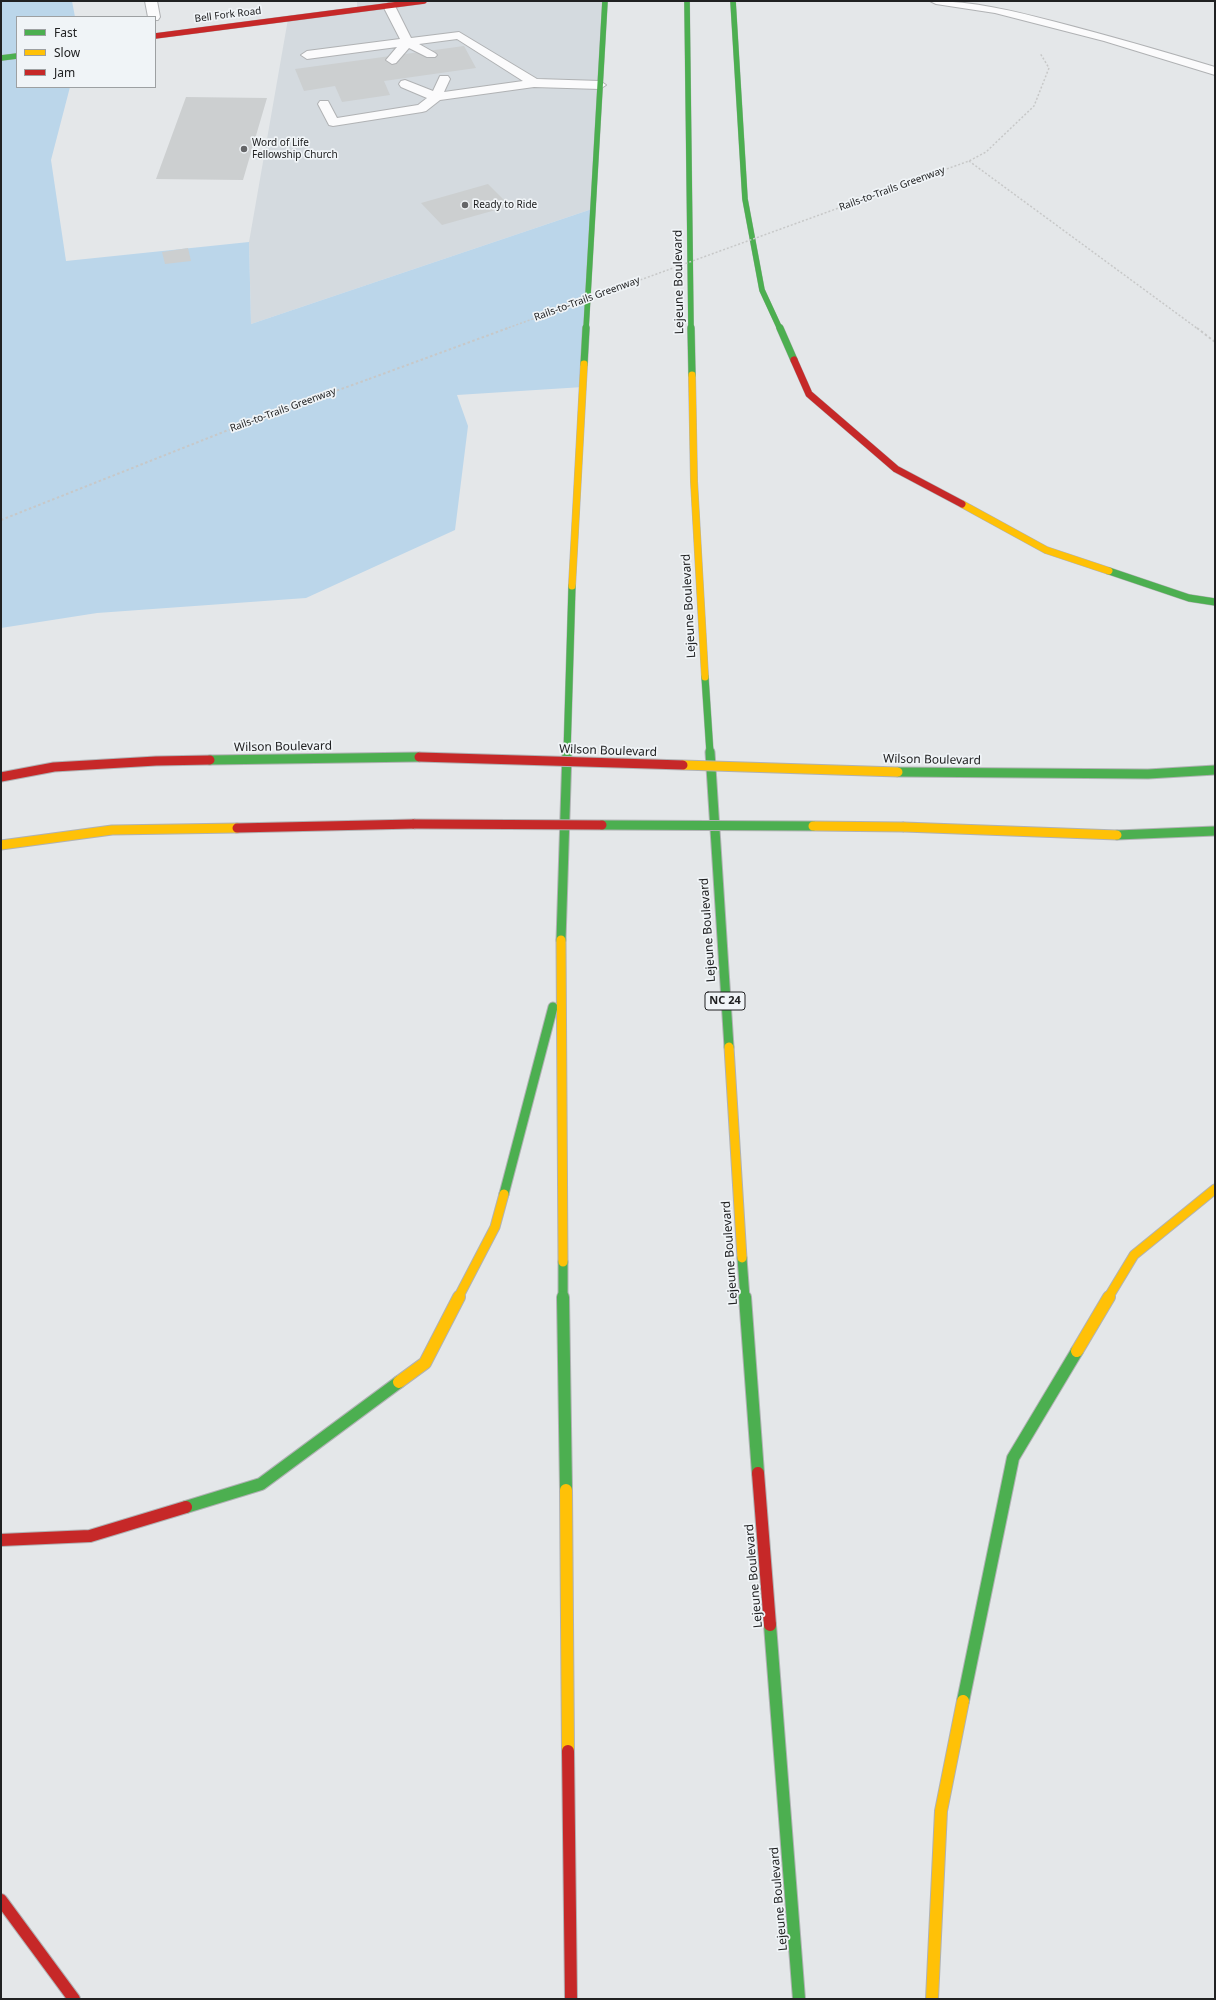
<!DOCTYPE html>
<style>
body{margin:0}
#map{position:relative;width:1216px;height:2000px;overflow:hidden;background:#e4e7e9;font-family:"Noto Sans",sans-serif}
canvas{display:block}
.frame{position:absolute;inset:0;border:2px solid #202122;pointer-events:none}
.legend{position:absolute;left:16px;top:16px;width:140px;height:72px;box-sizing:border-box;background:#f0f4f7;border:1px solid #9da0a2;margin:0;padding:5px 7px;list-style:none;font-size:12px;color:#202122}
.legend li{display:flex;align-items:center;gap:8px;height:20px}
.legend b{width:20px;border:1px solid #9da0a2}
</style>
<div id="map">
<canvas width="1216" height="2000"></canvas>
<div class="frame"></div>
<ul class="legend">
<li><b style="height:5px;background:#4caf50"></b>Fast</li>
<li><b style="height:5px;background:#ffc107"></b>Slow</li>
<li><b style="height:5px;background:#c62828"></b>Jam</li>
</ul>
</div>
<script>
const ctx = document.querySelector('canvas').getContext('2d');
ctx.lineJoin = 'round';
function fillPath(path, color) { ctx.fillStyle = color; ctx.fill(path, 'evenodd'); }
function stroke(path, color, width, dash) { ctx.strokeStyle = color; ctx.lineWidth = width; ctx.lineCap = dash ? 'butt' : 'round'; ctx.setLineDash(dash || []); ctx.stroke(path); }
function label(font, color, halo, rows, align = 'center') {
  ctx.font = font + ' "Noto Sans",sans-serif'; ctx.lineWidth = 3.5; ctx.setLineDash([]); ctx.textBaseline = 'middle'; ctx.strokeStyle = halo; ctx.fillStyle = color; for (const [text, x, y, turn = 0] of rows) {
    ctx.save(); ctx.translate(x, y); ctx.rotate((+turn || 0) * Math.PI / 180); ctx.textAlign = isNaN(turn) ? turn : align; if (halo) ctx.strokeText(text, 0, 0); ctx.fillText(text, 0, 0); ctx.restore();
  }
}
const built = new Path2D(`
 M357,1H605L592,209L251,324L249,242L288,19L357,9Z`);
const green = new Path2D(`
 M1,1H72L75,17H17V87H70L51,160L66,261L249,242L251,324L592,209L583,387L457,395L468,426L455,530L306,598L97,613L1,628Z`);
const building = new Path2D(`
 M464,46L476,68L384,81L390,95L342,102L335,86L304,91L295,69Z
 M186,97L267,98L243,180L156,179Z
 M488,184L510,206L442,225L421,203Z
 M188,248L191,261L165,264L162,252Z`);
const pathFar1 = new Path2D(`
 M969,161L1198,329
 M913,181L969,161L986,152L1034,106L1049,68L1040,53`);
const path = new Path2D(`
 M1197,328L1215,342
 M1,520L236,427L369,379`);
const lane = new Path2D(`
 M930,1C974,1 1014,11 1056,22C1110,36 1162,51 1215,67V75L1104,41L995,13L936,4Z
 M389,3L395,6L411,38L459,32L537,79L600,81L606,85L600,89L534,87L440,100L426,111L422,112L333,126L329,125L318,104L320,101H328L337,118L418,105L427,98L401,87L399,84L401,81L405,80L433,91L440,76H448L450,79L444,92L523,81L457,39L419,44L435,53L437,55L435,57H427L409,48L396,63L392,64L386,60L397,47L307,59L301,55L307,51L400,39L383,6Z`);
const street = new Path2D(`
 M145,1H157L160,17L158,20H155V17H148Z`);
const fastFar3 = new Path2D(`
 M687,1L691,329
 M733,1L745,199L762,290L780,329
 M1,58L17,56
 M586,329L605,1`);
const fastFar2 = new Path2D(`
 M691,328L692,375
 M780,328L794,360
 M584,364L586,328
 M1109,571L1189,598L1215,602
 M705,677L710,753
 M567,753L572,586`);
const fastFar1 = new Path2D(`
 M710,752L729,1047
 M210,760L419,757
 M898,772L1148,774L1215,770
 M1117,835L1215,831
 M561,940L567,752
 M504,1194L553,1007
 M742,1258L745,1298
 M563,1262V1298`);
const fast = new Path2D(`
 M563,1297L566,1490
 M745,1297L758,1473
 M186,1507L261,1484L399,1382
 M770,1625L799,1999
 M963,1701L1013,1458L1077,1351`);
const slowFar2 = new Path2D(`
 M692,375L694,481L705,677
 M962,504L1046,550L1109,571
 M572,586L584,364`);
const slowFar1 = new Path2D(`
 M904,827L1117,835
 M1,845L112,830L237,828
 M561,940L563,1262
 M729,1047L742,1258
 M458,1298L495,1227L504,1194
 M1108,1298L1134,1255L1215,1189`);
const slow = new Path2D(`
 M1077,1351L1109,1297
 M399,1382L425,1363L459,1297
 M566,1490L568,1751
 M932,1999L941,1811L963,1701`);
const jamFar3 = new Path2D(`
 M155,36L424,1`);
const jamFar2 = new Path2D(`
 M794,360L809,394L896,469L962,504`);
const jamFar1 = new Path2D(`
 M1,777L54,767L156,761L210,760
 M237,828L414,824`);
const jam = new Path2D(`
 M758,1473L770,1625
 M1,1540L90,1536L186,1507
 M568,1751L571,1999
 M1,1900L74,1999`);
const pathBridgeFar1 = new Path2D(`
 M505,329L913,181`);
const pathBridge = new Path2D(`
 M369,379L508,328`);
const fastBridge = new Path2D(`
 M602,825L813,826`);
const slowBridge = new Path2D(`
 M683,765L898,772
 M813,826L904,827`);
const jamBridge = new Path2D(`
 M419,757L683,765
 M414,824L602,825`);
const markers = [
 [244,149,4,"#656668"],
 [465,205,4,"#656668"]
];
const farStreetnames = [
 ["Bell Fork Road",228,15,-7],
 ["Rails-to-Trails Greenway",892,189,-20],
 ["Rails-to-Trails Greenway",587,299,-20],
 ["Rails-to-Trails Greenway",283,410,-20]
];
const farPoinames = [
 ["Word of Life",252,143],
 ["Fellowship Church",252,155],
 ["Ready to Ride",473,205]
];
const shields = [
 [725,1001,40]
];
const shieldNames = [
 ["NC 24",725,1001]
];
const streetNames = [
 ["Lejeune Boulevard",679,282,-91],
 ["Lejeune Boulevard",689,606,-93],
 ["Wilson Boulevard",283,747,-1],
 ["Wilson Boulevard",608,751,2],
 ["Wilson Boulevard",932,760,1],
 ["Lejeune Boulevard",708,930,-94],
 ["Lejeune Boulevard",730,1253,-94],
 ["Lejeune Boulevard",754,1576,-95],
 ["Lejeune Boulevard",779,1899,-95]
];
fillPath(built, '#d4dadf');
fillPath(green, '#bbd6ea');
fillPath(building, '#cccfd0');
stroke(lane, '#b0b2b4', 2);
stroke(street, '#b0b2b4', 2);
stroke(fastFar3, '#b0b2b4', 6);
stroke(fastFar2, '#b0b2b4', 8);
stroke(fastFar1, '#b0b2b4', 11);
stroke(fast, '#b0b2b4', 14);
stroke(slowFar2, '#b0b2b4', 8);
stroke(slowFar1, '#b0b2b4', 11);
stroke(slow, '#b0b2b4', 14);
stroke(jamFar3, '#b0b2b4', 6);
stroke(jamFar2, '#b0b2b4', 8);
stroke(jamFar1, '#b0b2b4', 11);
stroke(jam, '#b0b2b4', 14);
stroke(pathFar1, '#c7c8c8', 1.5, [2, 2]);
stroke(path, '#c7c8c8', 2, [2.5, 2.5]);
fillPath(lane, '#fbfbfc');
fillPath(street, '#fbfbfc');
stroke(fastFar3, '#4caf50', 5.5);
stroke(fastFar2, '#4caf50', 7);
stroke(fastFar1, '#4caf50', 9);
stroke(fast, '#4caf50', 12);
stroke(slowFar2, '#ffc107', 7);
stroke(slowFar1, '#ffc107', 9);
stroke(slow, '#ffc107', 12);
stroke(jamFar3, '#c62828', 5.5);
stroke(jamFar2, '#c62828', 7);
stroke(jamFar1, '#c62828', 9);
stroke(jam, '#c62828', 12);
stroke(fastBridge, '#b0b2b4', 11, []);
stroke(slowBridge, '#b0b2b4', 11, []);
stroke(jamBridge, '#b0b2b4', 11, []);
stroke(pathBridgeFar1, '#c7c8c8', 1.5, [2, 2]);
stroke(pathBridge, '#c7c8c8', 2, [2.5, 2.5]);
stroke(fastBridge, '#4caf50', 9);
stroke(slowBridge, '#ffc107', 9);
stroke(jamBridge, '#c62828', 9);
for (const [x, y, r, color] of markers) { const dot = new Path2D(); dot.arc(x, y, r, 0, 2 * Math.PI); ctx.fillStyle = color; ctx.fill(dot); stroke(dot, '#f0f4f7', 1.5); }
label('10px', '#202122', '#f0f4f7', farStreetnames);
label('10px', '#202122', '#f0f4f7', farPoinames, 'left');
for (const [x, y, w] of shields) { const box = new Path2D(); box.roundRect(x - w / 2, y - 9, w, 18, 3); ctx.fillStyle = '#f0f4f7'; ctx.fill(box); stroke(box, '#202122', 1); }
label('bold 11px', '#202122', null, shieldNames);
label('12px', '#202122', '#f0f4f7', streetNames);
</script>
